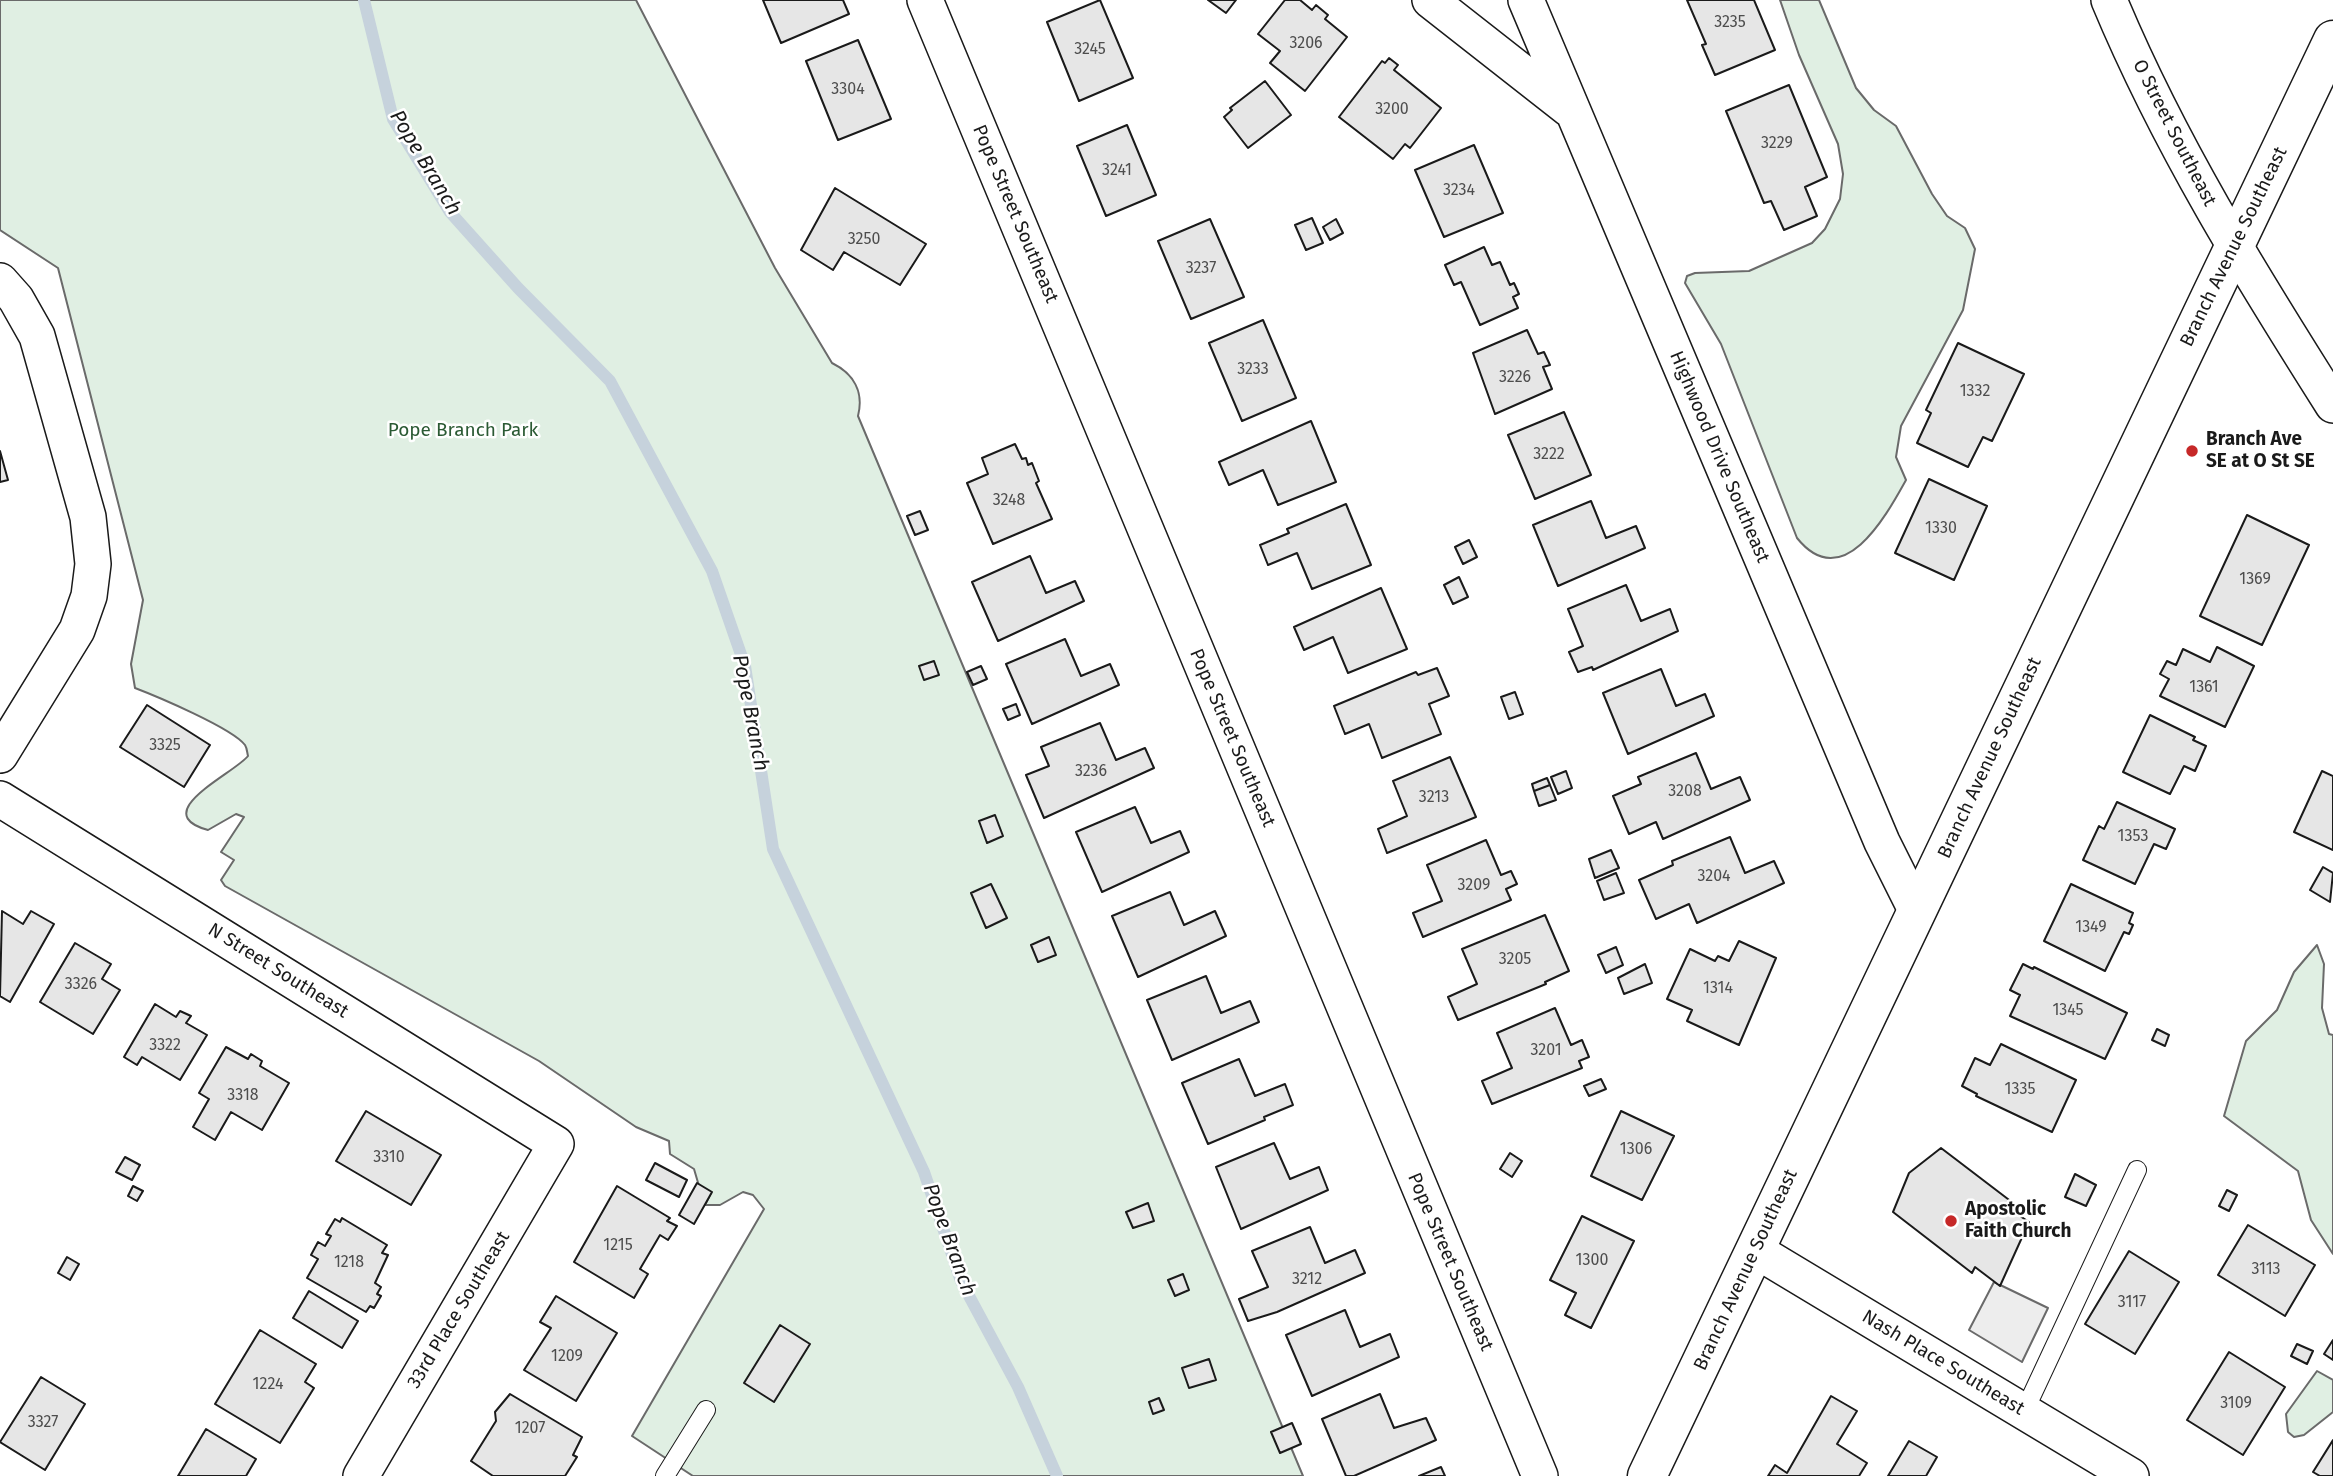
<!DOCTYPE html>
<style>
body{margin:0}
canvas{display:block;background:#fff}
</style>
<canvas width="2333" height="1476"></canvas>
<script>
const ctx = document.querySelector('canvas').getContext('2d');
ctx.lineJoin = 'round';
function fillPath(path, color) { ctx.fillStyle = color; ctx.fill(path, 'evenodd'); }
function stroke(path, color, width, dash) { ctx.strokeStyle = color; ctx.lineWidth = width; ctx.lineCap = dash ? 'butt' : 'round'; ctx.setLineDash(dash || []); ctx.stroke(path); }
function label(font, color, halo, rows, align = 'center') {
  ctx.font = font + ' "Fira Sans",sans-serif'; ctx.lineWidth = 5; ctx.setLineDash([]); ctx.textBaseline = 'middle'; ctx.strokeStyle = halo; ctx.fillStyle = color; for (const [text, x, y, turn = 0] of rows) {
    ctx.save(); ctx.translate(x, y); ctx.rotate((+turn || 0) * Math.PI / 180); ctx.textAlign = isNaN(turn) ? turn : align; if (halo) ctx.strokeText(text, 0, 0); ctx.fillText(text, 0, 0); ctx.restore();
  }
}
const green = new Path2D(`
 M0,0H636L775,268L832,363C854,374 864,392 858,416L1303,1476H693L632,1436L764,1209L753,1195L743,1192L720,1205H705L711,1193L699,1186L694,1169L670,1154L669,1141L636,1127L539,1061L225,886L221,880L234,860L221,852L244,817L236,814L208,830C146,813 235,773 248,756C247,752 247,748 245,745C232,728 156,696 135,688L131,664L143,600L58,268L0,230Z
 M1780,0H1819L1856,88L1874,110L1896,126L1932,194L1947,216L1965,228L1975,249L1963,310L1901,426L1896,457L1906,480C1886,516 1843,595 1797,538L1721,344L1685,283L1687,276L1695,273L1749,271L1812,243L1825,229L1840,199L1843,174L1838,144L1799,55Z
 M2317,945L2324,964L2322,1008L2329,1034L2333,1035V1254L2311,1220L2298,1171L2224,1116L2246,1041L2277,1010L2294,972Z
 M2317,1371L2333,1380V1412L2304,1435L2294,1437L2288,1432L2286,1414Z`);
const parking = new Path2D(`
 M1994,1282L2048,1308L2022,1362L1969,1330Z`);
const stream = new Path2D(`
 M364,0L393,119L450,212L518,288L610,381L712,571L745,666L773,849L924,1172L961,1281L1018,1387L1057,1476`);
const building = new Path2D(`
 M763,0H843L849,14L781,43Z
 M1100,0L1133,78L1079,101L1047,22Z
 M1208,0H1236L1226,13Z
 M1285,0H1300L1312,10L1316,5L1328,15L1325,19L1347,37L1305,91L1270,63L1280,51L1258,34Z
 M1687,0H1754L1775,50L1715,75L1702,45L1706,44Z
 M858,40L891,119L838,140L806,61Z
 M1389,58L1398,65L1394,70L1441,108L1410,148L1405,144L1393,159L1339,117L1382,61L1385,63Z
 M1265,81L1291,115L1248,148L1224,117L1232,110L1230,108Z
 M1789,85L1827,177L1805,187L1817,216L1784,230L1771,201L1764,203L1726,111Z
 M1127,125L1156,195L1106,216L1077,146Z
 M1474,145L1503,213L1444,237L1415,170Z
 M835,188L926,244L900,285L844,252L833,270L801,250Z
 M1312,218L1323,243L1306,250L1295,225Z
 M1210,219L1244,297L1191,319L1158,241Z
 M1336,219L1343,233L1330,240L1323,227Z
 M1484,247L1492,265L1500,262L1510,285L1514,283L1519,294L1513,297L1518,308L1480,325L1461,282L1454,285L1445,265Z
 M1263,320L1296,398L1242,421L1209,343Z
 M1527,330L1538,354L1544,352L1550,365L1543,367L1552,389L1495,414L1473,353Z
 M1958,343L2024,374L1992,441L1983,437L1968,467L1917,443L1931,413L1926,410Z
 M1564,412L1591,475L1535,499L1508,435Z
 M1311,421L1336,482L1278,505L1263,470L1229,485L1219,462Z
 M1015,444L1022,459L1026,458L1028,465L1032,463L1039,481L1036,483L1052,519L993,544L967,483L988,474L982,458Z
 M0,451L8,480L0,482Z
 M1929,479L1987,506L1954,580L1895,553Z
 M1591,501L1606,538L1636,526L1645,548L1558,586L1533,525Z
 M1346,504L1371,565L1312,589L1297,553L1268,565L1260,545L1289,533L1287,529Z
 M920,511L928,530L915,535L907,516Z
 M2247,515L2309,545L2262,645L2200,616Z
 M1469,540L1477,557L1463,564L1455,547Z
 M1030,556L1046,593L1075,581L1084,601L998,641L972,582Z
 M1459,577L1468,597L1453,604L1444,585Z
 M1626,585L1641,621L1670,609L1678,631L1593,670L1592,667L1578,672L1569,652L1583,646L1568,609Z
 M1381,588L1407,649L1348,673L1333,637L1304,650L1294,627Z
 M1065,639L1081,676L1110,664L1119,685L1032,724L1006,664Z
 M2217,647L2254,666L2225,727L2160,696L2169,679L2160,674L2167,661L2176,665L2183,649L2210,662Z
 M934,661L939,675L924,680L919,666Z
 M981,666L987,679L973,685L967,672Z
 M1437,668L1449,696L1429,704L1441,734L1382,758L1369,724L1345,734L1334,706L1416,672L1418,675Z
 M1661,669L1676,706L1705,694L1714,716L1628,754L1603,693Z
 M1515,692L1523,714L1509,719L1501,697Z
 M1016,704L1020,715L1008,720L1003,709Z
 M147,705L210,745L184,787L120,747Z
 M2150,715L2195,737L2193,740L2206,746L2195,771L2184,766L2170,794L2123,772Z
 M1100,723L1116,760L1145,748L1154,768L1044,818L1026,775L1049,766L1041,747Z
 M1696,753L1711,789L1740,777L1750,800L1663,839L1656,822L1629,834L1613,796L1641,784L1638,777Z
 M1450,757L1476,817L1387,853L1378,829L1407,816L1393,781Z
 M1566,771L1572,788L1558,794L1551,777Z
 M2322,771L2333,776V850L2294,832Z
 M1547,778L1550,785L1534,791L1532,784Z
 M1550,785L1556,800L1539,806L1534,791Z
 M2117,802L2175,829L2166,849L2154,844L2135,884L2083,860L2099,826L2104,829Z
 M1135,807L1151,843L1180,831L1189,852L1102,892L1076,832Z
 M995,815L1003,836L987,843L979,821Z
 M1730,837L1745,873L1774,861L1784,883L1697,923L1689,904L1656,919L1639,880L1673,865L1672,861Z
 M1486,840L1501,875L1511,871L1517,884L1506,889L1511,900L1423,937L1413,913L1442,901L1427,865Z
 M1611,850L1619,868L1595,878L1589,859Z
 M2323,867L2333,873L2330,902L2310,890Z
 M1616,873L1624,893L1604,900L1597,881Z
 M991,884L1007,918L986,928L971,893Z
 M2071,884L2133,913L2129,923L2133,925L2129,934L2124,932L2105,971L2044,941Z
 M1170,892L1184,925L1215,911L1226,936L1138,977L1112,916Z
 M2,911L23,924L31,911L54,924L10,1002L0,996Z
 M1545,915L1569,971L1545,982L1546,984L1458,1020L1448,997L1477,984L1462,949Z
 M1049,937L1056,955L1038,962L1031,945Z
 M1739,941L1776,958L1739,1045L1687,1021L1692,1010L1667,999L1690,949L1715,961L1718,956L1729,961Z
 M75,943L111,964L102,979L120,990L93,1034L40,1002Z
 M1616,947L1623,965L1606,973L1598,955Z
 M1645,964L1652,983L1624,994L1618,978Z
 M2023,964L2033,969L2034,967L2127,1013L2105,1059L2010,1016L2020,995L2010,990Z
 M1206,976L1221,1013L1250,1001L1259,1022L1172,1060L1147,1000Z
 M155,1004L176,1017L180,1011L191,1016L186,1023L207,1035L180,1080L142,1057L137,1065L124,1057Z
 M1555,1008L1571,1045L1582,1040L1589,1057L1579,1061L1582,1068L1492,1104L1482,1081L1512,1068L1497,1033Z
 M2157,1029L2169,1035L2165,1046L2152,1040Z
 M2001,1044L2076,1080L2052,1132L1976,1096L1977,1094L1962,1086L1975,1058L1990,1065Z
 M226,1047L248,1059L251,1054L262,1061L260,1066L289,1083L262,1130L231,1112L215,1140L193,1127L209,1099L199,1093Z
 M1239,1059L1255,1096L1285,1084L1293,1105L1264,1117L1265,1120L1208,1144L1182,1083Z
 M1601,1079L1606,1089L1589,1096L1584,1086Z
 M366,1111L441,1155L411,1205L336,1161Z
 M1621,1111L1674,1136L1642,1200L1591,1176Z
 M1274,1143L1290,1179L1319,1167L1328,1190L1241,1229L1216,1167Z
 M1941,1148L2021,1209L2017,1214L2029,1222L2000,1286L1975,1267L1972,1273L1893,1212L1909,1173Z
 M1510,1153L1522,1161L1512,1177L1500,1169Z
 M125,1157L140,1165L132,1180L116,1172Z
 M655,1163L687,1180L679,1197L646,1180Z
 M2075,1174L2096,1185L2086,1206L2065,1197Z
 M697,1183L712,1192L694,1224L679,1215Z
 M133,1186L143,1191L137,1201L128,1196Z
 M617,1186L670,1218L667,1221L677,1226L668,1240L660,1235L640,1269L648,1274L634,1298L574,1262Z
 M2227,1190L2237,1195L2229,1211L2219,1206Z
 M1148,1203L1154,1221L1133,1228L1126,1212Z
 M1582,1216L1634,1241L1591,1328L1565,1315L1576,1293L1550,1280Z
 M342,1218L387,1245L382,1253L388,1255L375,1283L381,1287L377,1294L381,1296L374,1308L370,1306L366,1312L307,1278L318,1259L311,1255L318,1242L325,1246L331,1236L326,1234L335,1219L340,1222Z
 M2248,1225L2315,1265L2285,1316L2218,1275Z
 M1310,1227L1325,1263L1355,1250L1365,1273L1277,1312L1248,1321L1239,1299L1268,1287L1252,1251Z
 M2129,1251L2179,1282L2135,1354L2085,1324Z
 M67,1257L79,1264L70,1280L58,1273Z
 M1183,1274L1189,1290L1175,1296L1168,1280Z
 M309,1291L358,1321L342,1348L293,1318Z
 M556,1296L617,1333L576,1401L524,1370L551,1328L540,1322Z
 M1345,1310L1360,1347L1390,1334L1399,1357L1312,1396L1286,1335Z
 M780,1325L810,1344L774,1402L744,1383Z
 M260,1330L316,1364L305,1382L314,1388L280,1443L215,1404Z
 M2333,1340V1360L2324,1354Z
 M2297,1344L2313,1351L2307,1364L2291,1356Z
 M2229,1352L2285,1387L2243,1455L2187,1420Z
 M1209,1359L1216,1380L1189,1388L1182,1368Z
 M41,1377L85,1404L45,1470L0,1442Z
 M510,1394L582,1437L573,1455L577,1457L565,1476H493L471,1461L496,1421L495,1412Z
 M1380,1394L1394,1428L1426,1418L1436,1440L1354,1476H1346L1322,1419Z
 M1831,1396L1857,1411L1837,1444L1867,1463L1859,1476H1768L1775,1465L1787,1473Z
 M1159,1398L1164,1410L1153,1414L1149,1402Z
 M1292,1423L1301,1444L1280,1453L1271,1432Z
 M206,1429L256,1459L246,1476H178Z
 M2333,1440V1476H2320L2313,1472Z
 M1909,1441L1937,1457L1926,1476H1888Z
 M1441,1467L1445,1476H1419Z`);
const service = new Path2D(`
 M2024,1412L2137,1170
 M665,1476L706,1410`);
const minor = new Path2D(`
 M925,0L1540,1476
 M1430,0L1569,109
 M1526,0L1882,842L1917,912
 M2109,0C2169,144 2250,274 2333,405
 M0,281L16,299L37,336L88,517L93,564L89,596L77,630L0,755
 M0,799L556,1144L361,1476
 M1755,1250L2131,1476`);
const secondary = new Path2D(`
 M1647,1476L2333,40`);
const markers = [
 [2192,451,7,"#c62828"],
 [1951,1221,7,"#c62828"]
];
const numberNames = [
 ["3235",1730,23],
 ["3206",1306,44],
 ["3245",1090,50],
 ["3304",848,90],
 ["3200",1392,110],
 ["3229",1777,144],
 ["3241",1117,171],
 ["3234",1459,191],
 ["3250",864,240],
 ["3237",1201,269],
 ["3233",1253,370],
 ["3226",1515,378],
 ["1332",1975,392],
 ["3222",1549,455],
 ["3248",1009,501],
 ["1330",1941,529],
 ["1369",2255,580],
 ["1361",2204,688],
 ["3325",165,746],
 ["3236",1091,772],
 ["3208",1685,792],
 ["3213",1434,798],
 ["1353",2133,837],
 ["3204",1714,877],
 ["3209",1474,886],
 ["1349",2091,928],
 ["3205",1515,960],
 ["3326",81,985],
 ["1314",1718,989],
 ["1345",2068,1011],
 ["3322",165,1046],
 ["3201",1546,1051],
 ["1335",2020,1090],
 ["3318",243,1096],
 ["1306",1636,1150],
 ["3310",389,1158],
 ["1215",618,1246],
 ["1300",1592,1261],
 ["1218",349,1263],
 ["3113",2266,1270],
 ["3212",1307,1280],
 ["3117",2132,1303],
 ["1209",567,1357],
 ["1224",268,1385],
 ["3109",2236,1404],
 ["3327",43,1423],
 ["1207",530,1429]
];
const streetNames = [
 ["O Street Southeast",2174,133,63],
 ["Pope Street Southeast",1015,214,67],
 ["Branch Avenue Southeast",2234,247,-64],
 ["Highwood Drive Southeast",1719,457,67],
 ["Pope Street Southeast",1232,738,67],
 ["Branch Avenue Southeast",1990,758,-65],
 ["N Street Southeast",278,971,32],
 ["Pope Street Southeast",1450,1262,67],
 ["Branch Avenue Southeast",1746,1270,-65],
 ["33rd Place Southeast",459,1310,-59],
 ["Nash Place Southeast",1943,1363,31]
];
const parkNames = [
 ["Pope Branch Park",463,431]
];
const poiNames = [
 ["Branch Ave",2206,440],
 ["SE at O St SE",2206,462],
 ["Apostolic",1965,1210],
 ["Faith Church",1965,1232]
];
const waterNames = [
 ["Pope Branch",425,163,59],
 ["Pope Branch",750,713,79],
 ["Pope Branch",949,1240,70]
];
fillPath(green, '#e0efe3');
stroke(green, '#6a6a6a', 2);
fillPath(parking, '#ededed');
stroke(parking, '#6a6a6a', 2);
stroke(stream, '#c6d2dc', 12);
fillPath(building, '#e6e6e6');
stroke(building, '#1a1a1a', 2);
stroke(service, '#1a1a1a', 20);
stroke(minor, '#1a1a1a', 38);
stroke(secondary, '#1a1a1a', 41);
stroke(service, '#fff', 18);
stroke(minor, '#fff', 35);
stroke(secondary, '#fff', 38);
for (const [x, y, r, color] of markers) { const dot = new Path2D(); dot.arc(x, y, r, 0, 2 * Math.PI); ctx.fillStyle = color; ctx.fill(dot); stroke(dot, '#fff', 2.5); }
label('16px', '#4d4d4d', null, numberNames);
label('19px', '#1a1a1a', '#fff', streetNames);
label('19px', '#2b5a34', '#fff', parkNames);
label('bold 19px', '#1a1a1a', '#fff', poiNames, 'left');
label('italic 21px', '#1a1a1a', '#fff', waterNames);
</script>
